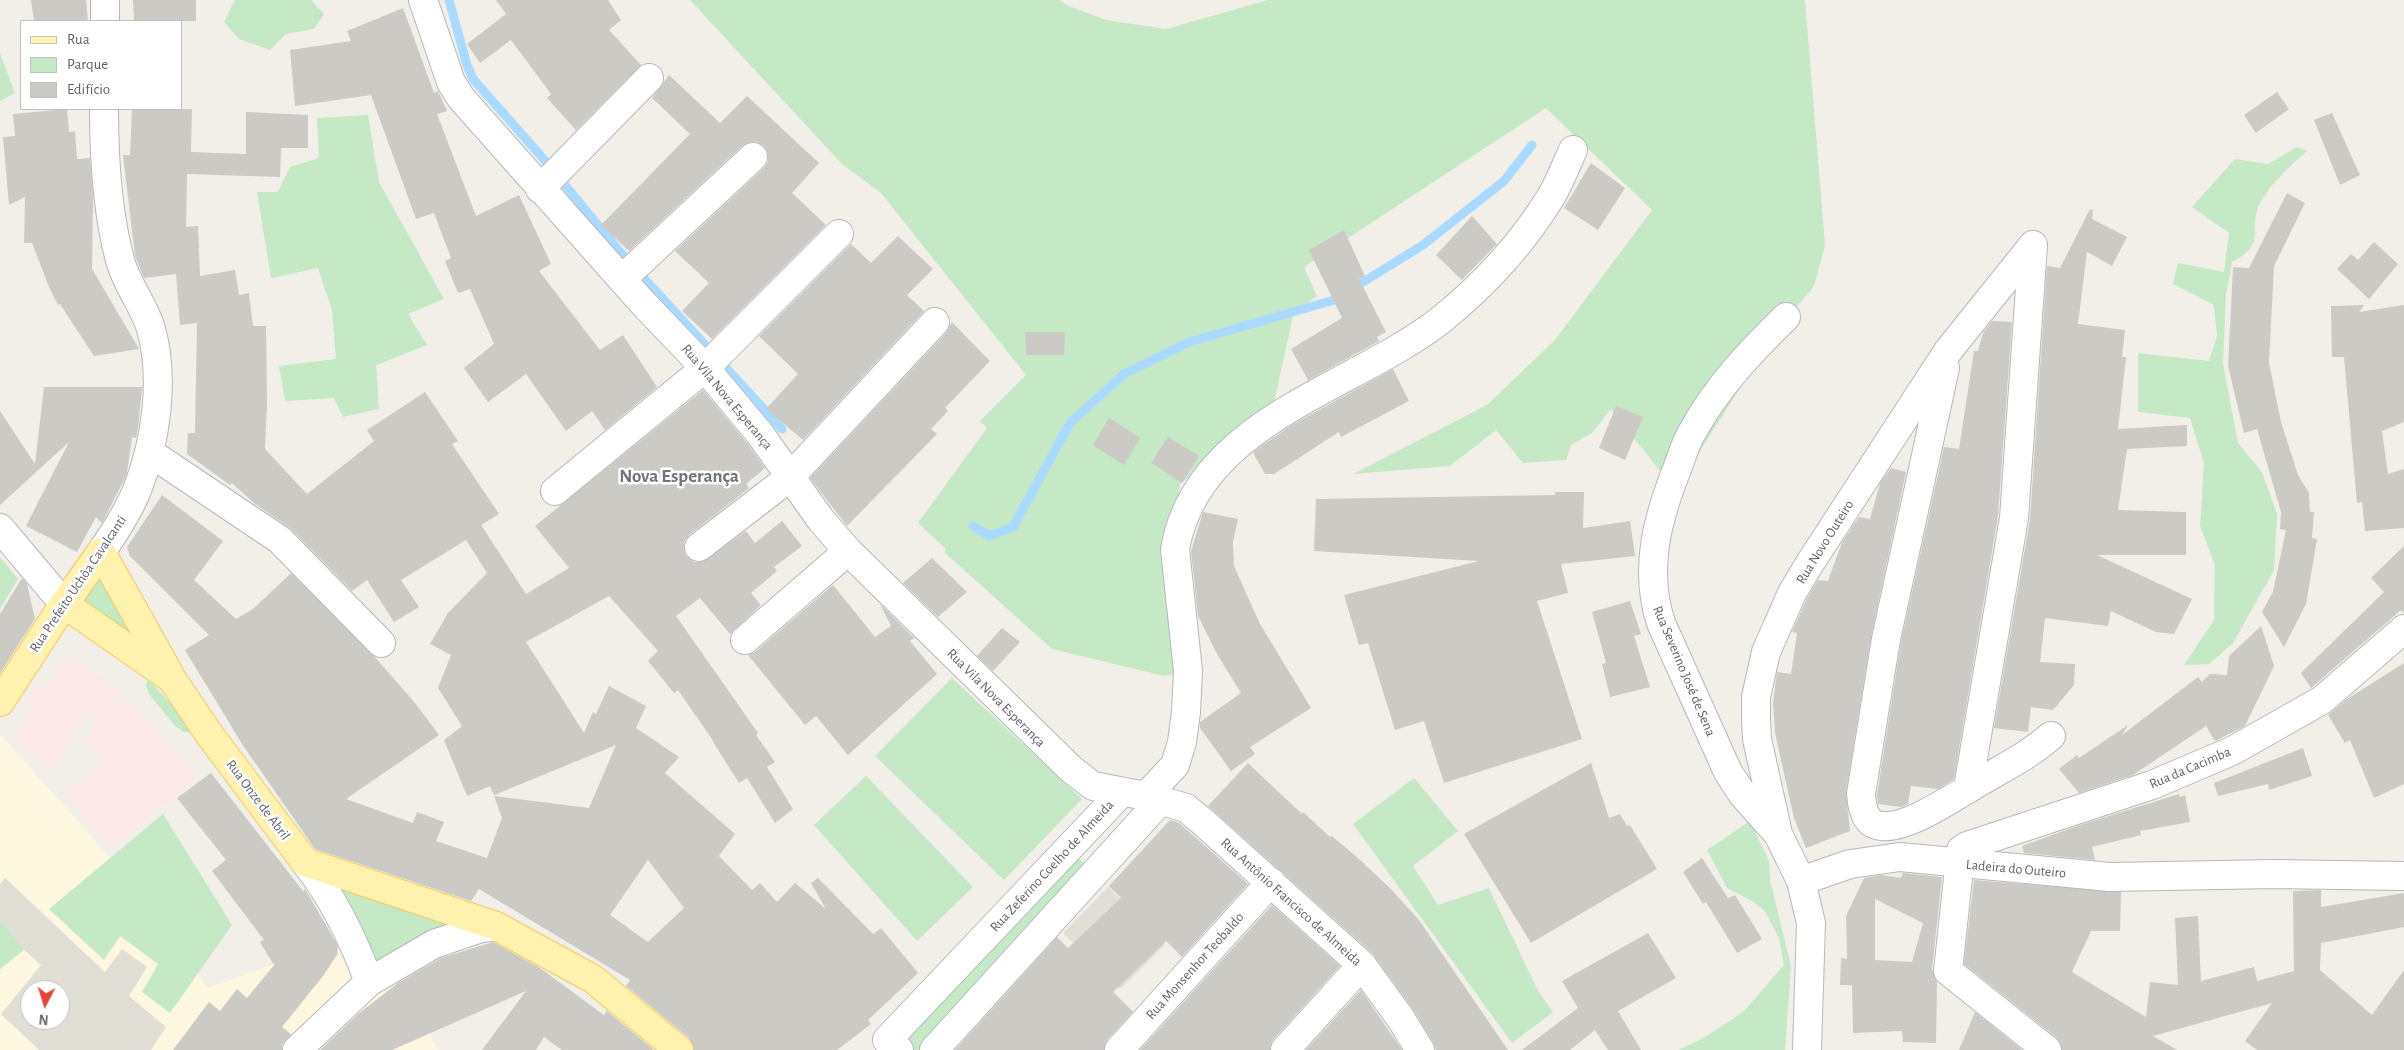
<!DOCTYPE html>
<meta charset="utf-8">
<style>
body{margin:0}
#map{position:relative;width:2404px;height:1050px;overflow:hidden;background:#f1efe8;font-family:"Alegreya Sans",sans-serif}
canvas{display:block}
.legend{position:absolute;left:20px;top:20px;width:162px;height:90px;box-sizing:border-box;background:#fff;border:1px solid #bfc1c3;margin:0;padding:6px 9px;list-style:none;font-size:15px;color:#5f6368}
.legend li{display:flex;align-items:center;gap:10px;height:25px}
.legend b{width:25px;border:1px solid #bfc1c3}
.north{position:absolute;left:20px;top:980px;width:50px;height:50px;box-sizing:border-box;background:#fff;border:1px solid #bfc1c3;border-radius:50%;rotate:185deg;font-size:14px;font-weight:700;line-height:20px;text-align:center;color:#5f6368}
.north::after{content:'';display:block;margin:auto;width:18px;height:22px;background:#ea4335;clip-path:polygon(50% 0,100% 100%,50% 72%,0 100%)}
</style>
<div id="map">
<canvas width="2404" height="1050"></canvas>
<ul class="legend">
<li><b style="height:6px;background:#fff2af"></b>Rua</li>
<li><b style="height:14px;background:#c5e8c5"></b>Parque</li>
<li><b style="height:14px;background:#cccac5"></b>Edifício</li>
</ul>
<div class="north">N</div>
</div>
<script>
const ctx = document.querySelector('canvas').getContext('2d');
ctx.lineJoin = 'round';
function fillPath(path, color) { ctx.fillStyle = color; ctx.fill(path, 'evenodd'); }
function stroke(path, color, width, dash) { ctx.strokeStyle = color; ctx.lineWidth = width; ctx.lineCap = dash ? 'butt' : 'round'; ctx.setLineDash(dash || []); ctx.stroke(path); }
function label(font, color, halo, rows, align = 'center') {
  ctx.font = font + ' "Alegreya Sans",sans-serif'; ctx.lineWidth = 5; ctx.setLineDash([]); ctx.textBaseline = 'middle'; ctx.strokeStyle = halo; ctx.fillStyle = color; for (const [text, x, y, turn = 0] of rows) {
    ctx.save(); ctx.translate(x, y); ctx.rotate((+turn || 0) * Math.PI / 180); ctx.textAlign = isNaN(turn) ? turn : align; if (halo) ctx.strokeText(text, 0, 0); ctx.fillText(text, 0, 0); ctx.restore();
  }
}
const commercial = new Path2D(`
 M0,734L117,865L208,988L339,940L394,979L439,1050H0ZM30,990H60V1020H30Z`);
const education = new Path2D(`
 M5,878L105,972L122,949L147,967L129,996L166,1027L151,1050H39L1,1014L41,965L24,950L0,919V884ZM30,990H60V1020H30Z
 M1108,887L1166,944L1120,989L1063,933Z`);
const medical = new Path2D(`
 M68,654L123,692L108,712L110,714L127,697L197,777L110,848L66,794L103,762L85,740L98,724L85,715L52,771L13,738L34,706L25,700L36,683L45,688Z`);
const green = new Path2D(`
 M235,0H311L324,14L314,29L286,34L270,50L239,39L224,22Z
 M690,0H1059L1069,6L1106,20L1166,29L1268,0H1805L1825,245L1814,286L1775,333L1675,490L1611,409L1592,433L1571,445L1566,460L1523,463L1496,430L1450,466L1353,474L1487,405L1555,340L1652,210L1546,108L1304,267L1317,296L1294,312L1271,415L1180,484L1166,584L1194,671L1164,676L1052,649L944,552L946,549L918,523L987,428L980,421L1026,375L881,193L842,164Z
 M0,53L15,93L0,101Z
 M368,115L379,182L444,299L408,314L427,345L376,365L379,409L343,417L334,398L285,401L279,366L336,359L332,310L318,268L271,278L257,192H278L290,167L319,158L317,118Z
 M2297,147L2307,151C2289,167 2272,182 2260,203C2247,228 2269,243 2232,262L2226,295L2223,364L2238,443L2262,472L2277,514L2274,570L2233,643L2209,664L2184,665L2214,620L2215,565L2200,526L2204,463L2190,418L2138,412V353L2209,361L2217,336L2214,305L2173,284L2178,263L2224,272L2229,233L2192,207L2235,159L2268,164Z
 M0,557L18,579L0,609Z
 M100,569L134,635L75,602Z
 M952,678L1082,799L1004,880L875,756Z
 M148,679L198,733L184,732L175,726L149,694L146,685Z
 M866,776L973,887L917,941L814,825Z
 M1414,778L1458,831L1413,866L1438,905L1489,888L1538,991L1553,1012L1512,1043L1353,824Z
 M163,814L232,925L170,1013L142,992L158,964L120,936L104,960L49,909Z
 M1750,821L1769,861L1770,880L1791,966L1785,1050H1678L1702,1039L1743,1012L1784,965L1779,938L1765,911L1752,901L1727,888L1707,850Z
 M1071,852L1101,878L936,1050H907L895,1039Z
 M336,884L448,922L372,967Z
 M0,919L24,950L0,969Z`);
const stream = new Path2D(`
 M449,0L467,65L473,79L541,156L621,253L782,429
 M973,526L990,536L1013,527L1070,423L1124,374L1189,342L1334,300L1423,245L1504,181L1532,145`);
const building = new Path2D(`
 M31,0H86L88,21H34Z
 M133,0H196V21H134Z
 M496,0H608L621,20L609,30L641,65L576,130L547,98L551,94L511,40L480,63L467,44L506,14Z
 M403,8L434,93L438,91L447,111L437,114L476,216L519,195L551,264L539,271L600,350L623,335L657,387L605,430L592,411L566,431L526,374L488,402L464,368L494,344L470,289L458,293L445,261L451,258L434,213L416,219L371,95L295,106L290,50L351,41L347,31Z
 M669,75L720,123L747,96L819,163L792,193L826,225L712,339L682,311L709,283L675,251L764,168L768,162V154L764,146L757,142H750L742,146L629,251L601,225L690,134L652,98Z
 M2277,92L2289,109L2256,133L2244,115Z
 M67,109L69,132L75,131L77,159L90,158L93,197L92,269L139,349L94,356L60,304L58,305L49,287L32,243H24L25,197L9,205L3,137L15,136L13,114Z
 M132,109H192L191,152L246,154V112L308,115V148H281L280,177L187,174L186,227L198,226L200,276L235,270L239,295L249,293L253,326H266L267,404L265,449L307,494L374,441L367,430L425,392L458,441L452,444L499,514L481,525L526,594L569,568L535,526L703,390L748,444L765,468L746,484L749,488L689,535L684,542V550L686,556L694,562H702L746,531L755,543L782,521L802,546L774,567L777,571L751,593L761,605L730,634L700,598L676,616L758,733L756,735L775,762L767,767L793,809L775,823L747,778L739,783L712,740L714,742L678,690L674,693L648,661L658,651L609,596L526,642L584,733L593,712L596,714L609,686L646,706L636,728L679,757L665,773L735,834L719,856L752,890L760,883L777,902L795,883L826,909L811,883L818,878L873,934L881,928L918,973L868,1020L871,1024L837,1050H694L689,1038L626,986L630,980L479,889L471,901L315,849L242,744L185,650L209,635L130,556L127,547L162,495L223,541L194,580L236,619L253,609L291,573L374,656L415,703L439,735L346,799L413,823L417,812L444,822L436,841L487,858L502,818L494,796L589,808L616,745L494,795L490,786L467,796L444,740L462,726L438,688L451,655L430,644L448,613L487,573L466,540L401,580L419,607L394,622L367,580L352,591L291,529L254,503L232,483L230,485L187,454L188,433H195L197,323L180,325L176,274L144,278L135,256L123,155H130ZM648,860L684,908L648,942L610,915Z
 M2332,113L2360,175L2340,185L2314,120Z
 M1591,163L1625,188L1598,230L1564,208Z
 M2287,193L2305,203L2274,266L2269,363L2281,422L2298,475L2309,493L2310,512H2314L2312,538L2317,539L2306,604L2284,647L2262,612L2273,592L2286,530L2280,529L2281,512L2257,429L2244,433L2228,366L2233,267L2249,268Z
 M2090,209L2093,210L2092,219L2127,237L2112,266L2087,252L2078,324L2125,330L2122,357H2126L2118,429L2187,425V446L2127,449L2118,510L2186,512V555H2097L2192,599L2174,634L2156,632L2111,611L2108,626L2045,618L2040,662L2075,664L2074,685L2053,710L2031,707L2028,732L1994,728L2030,519L2047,266L2060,268Z
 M1472,216L1497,244L1462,280L1436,255Z
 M1344,230L1365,276L1359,279L1386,332L1377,337L1379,341L1308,380L1291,349L1342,318L1309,250Z
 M898,236L933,269L907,295L924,311L803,440L766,409L798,374L759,336L851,244L871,263Z
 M2374,242L2398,264L2369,299L2337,269L2351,254L2358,260Z
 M2364,305L2359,312L2404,305V422L2382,431L2388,474L2404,469V528L2365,531L2362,502L2357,503L2344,357H2332L2331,306Z
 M1992,321L2012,322L1998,516L1954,779L1938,789L1911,786L1908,804L1901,807L1878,804L1877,795L1901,642L1944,447L1959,449L1974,351H1978L1983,333Z
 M952,322L990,361L945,408L948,411L931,429L937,434L847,526L810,478L946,333Z
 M1025,332H1065L1064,355H1026Z
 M1393,369L1409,401L1341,437L1339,432L1274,474H1265L1253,453L1256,450L1292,425Z
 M44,387H142L138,428L136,438L132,437L127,473L122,484L102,523L96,517L77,552L26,526L69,442L0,505V411L35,464Z
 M1616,406L1643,417L1625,460L1599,448Z
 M1109,418L1140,438L1124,465L1093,445Z
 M1168,437L1199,456L1182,483L1151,463Z
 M1891,468L1906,472L1871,637L1846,792L1850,831L1806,848L1794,818L1775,733L1773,703L1777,672L1791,674L1797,633L1792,632L1806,600L1818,580L1828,581L1842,542L1859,517L1870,519L1880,483Z
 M1555,492H1584L1583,528L1630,521L1635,556L1561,564L1568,593L1537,601L1582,739L1444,783L1424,721L1395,730L1368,643L1359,645L1344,595L1479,561L1314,551L1316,499L1555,495Z
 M1203,512L1238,519L1233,542L1234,566L1260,624L1311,708L1250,747L1255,754L1231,771L1200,728V722L1241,693L1217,654L1198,616L1191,551Z
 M2404,546V613L2401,610L2311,688L2301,673L2384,592L2371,578Z
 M932,558L967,592L938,617L903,583Z
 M22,578L27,584L35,619L0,673V614Z
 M833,585L875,637L891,626L880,604L914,638L910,641L937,674L848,755L816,716L805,725L748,655L755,652Z
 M1630,601L1641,634L1634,636L1650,687L1610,697L1602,664L1606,663L1592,612Z
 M2261,626L2274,666L2245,726L2215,741L2206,726L2133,775L2079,793L2059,769L2077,755L2079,758L2128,725L2122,735L2198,677L2202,682L2210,674L2227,675L2229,656Z
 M1002,628L1020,642L993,671L977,656Z
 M2404,663V784L2374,798L2350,740L2345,743L2328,715L2347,699Z
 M2303,748L2312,776L2269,790L2268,784L2218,796L2214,783Z
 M1248,763L1302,814L1303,812L1330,837L1332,836L1359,859L1391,889L1419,920L1508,1050H1436L1433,1042L1414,1011L1372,953L1208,806Z
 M1591,763L1609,818L1620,814L1627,826L1630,825L1657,869L1531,943L1464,834Z
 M211,773L303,891L305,889L338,946L337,955L323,976L282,1027L291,1034L282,1045V1050H173L209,1002L220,1011L237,989L247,998L274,965L260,942L264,940L212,871L226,860L177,798Z
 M2179,794L2180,797L2185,795L2190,822L2140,831L2141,835L2092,847L2095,860L2024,853L2022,846L2080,825Z
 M1170,820L1178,822L1248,884L1182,957L1166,941L1113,992L1133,1012L1107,1040L1104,1050H955L1057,937L1068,948L1121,898L1109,886Z
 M1702,858L1728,898L1735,895L1762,939L1737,953L1706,902L1703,904L1683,872Z
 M1903,873L1942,877L1932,969L1937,982L1936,1043L1903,1042L1902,1031L1853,1033L1852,985H1840L1841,958L1847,959L1846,916L1864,878L1881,875L1901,878ZM1875,899L1923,923L1912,962L1875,960Z
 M1974,880L2121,892L2120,931H2091L2072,972L2146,1017L2150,982L2178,985L2175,918L2198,916L2201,981L2254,967L2257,981L2294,971L2293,891L2321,890V907L2404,893V927L2321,943L2320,970L2372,1015L2404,970V1050H2257L2245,1041L2272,1003L2153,1036L2177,1050H2062L2057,1038L1964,964Z
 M1272,905L1340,966L1273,1040L1270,1050H1140Z
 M1648,933L1676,978L1618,1011L1641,1050H1608L1595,1030L1570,1050H1522L1578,1008L1562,981Z
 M493,942L540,968L604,1015L607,1011L654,1050H562L544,1037L536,1050H482L526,991L392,1050H320L358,1014L398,983L441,958Z
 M1361,990L1402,1050H1306Z
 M1975,1012L2022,1050H1959Z`);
const minor = new Path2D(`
 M423,0L451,82L461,98L642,302L705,368L760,434L821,520L848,551L1071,769L1093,786L1146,796L1186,808L1203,822L1362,965L1401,1019L1420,1050
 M105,21V0
 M540,189L649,78
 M623,278L753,157
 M1945,368L1886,639L1861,794C1862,808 1865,825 1882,826C1906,829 1947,801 1968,789C1998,770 2023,760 2051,736
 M149,452L280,540L381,643
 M555,491L705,368L839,234
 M0,528L64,604
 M699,547L790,477L935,322
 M101,552C115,532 128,512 137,490C156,442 165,379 151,329C144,305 126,284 120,260C107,212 104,158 104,109
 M745,640L848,551
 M1968,788L2014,518L2033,245
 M1146,796L1175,765L1182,742L1186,712L1188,671L1175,549C1197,421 1355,388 1442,319C1485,284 1523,243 1552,195C1560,181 1566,165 1573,150
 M1777,833L1743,795L1728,772L1661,623C1643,568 1658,516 1679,464C1683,452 1687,439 1694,429C1717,387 1752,350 1786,317
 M305,862C334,899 353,938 369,982
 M1801,881L1850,864L1900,857L2110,877L2274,874L2404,876
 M297,1050L369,982L434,944L478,929L496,926
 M899,1050L887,1040L1121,793
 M934,1050L1161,800
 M1119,1050L1271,882
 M1285,1050L1362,965
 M1807,1050L1811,923L1801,881L1778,834L1757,739L1756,719V697L1766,652L1792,593L1810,563L1948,351L2033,245
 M2047,1050L1948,971L1961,850L1967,846L2152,785L2232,751L2322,700L2404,629`);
const major = new Path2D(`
 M64,604L172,679L209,734L305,862L496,926L593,979L679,1050
 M0,702L64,604L101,552L169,673`);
const streetNames = [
 ["Rua Vila Nova Esperança",727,397,50],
 ["Rua Novo Outeiro",1825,542,-58],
 ["Rua Prefeito Uchôa Cavalcanti",78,584,-56],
 ["Rua Severino José de Sena",1684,671,67],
 ["Rua Vila Nova Esperança",996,698,45],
 ["Rua da Cacimba",2190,768,-23],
 ["Rua Onze de Abril",258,800,53],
 ["Rua Zeferino Coelho de Almeida",1052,866,-47],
 ["Ladeira do Outeiro",2016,869,5],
 ["Rua Antônio Francisco de Almeida",1291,902,42],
 ["Rua Monsenhor Teobaldo",1195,966,-48]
];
const districtNames = [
 ["Nova Esperança",679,476]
];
fillPath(commercial, '#fef7e0');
fillPath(education, '#e1ded6');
fillPath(medical, '#fce8e6');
fillPath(green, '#c5e8c5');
stroke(stream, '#aadaff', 9);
fillPath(building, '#cccac5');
stroke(minor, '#b5b8bc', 30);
stroke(major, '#f2c960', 30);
stroke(minor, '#fff', 28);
stroke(major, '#fff2af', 28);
label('14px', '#5f6368', '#fff', streetNames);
label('bold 19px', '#70757a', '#fff', districtNames);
</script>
